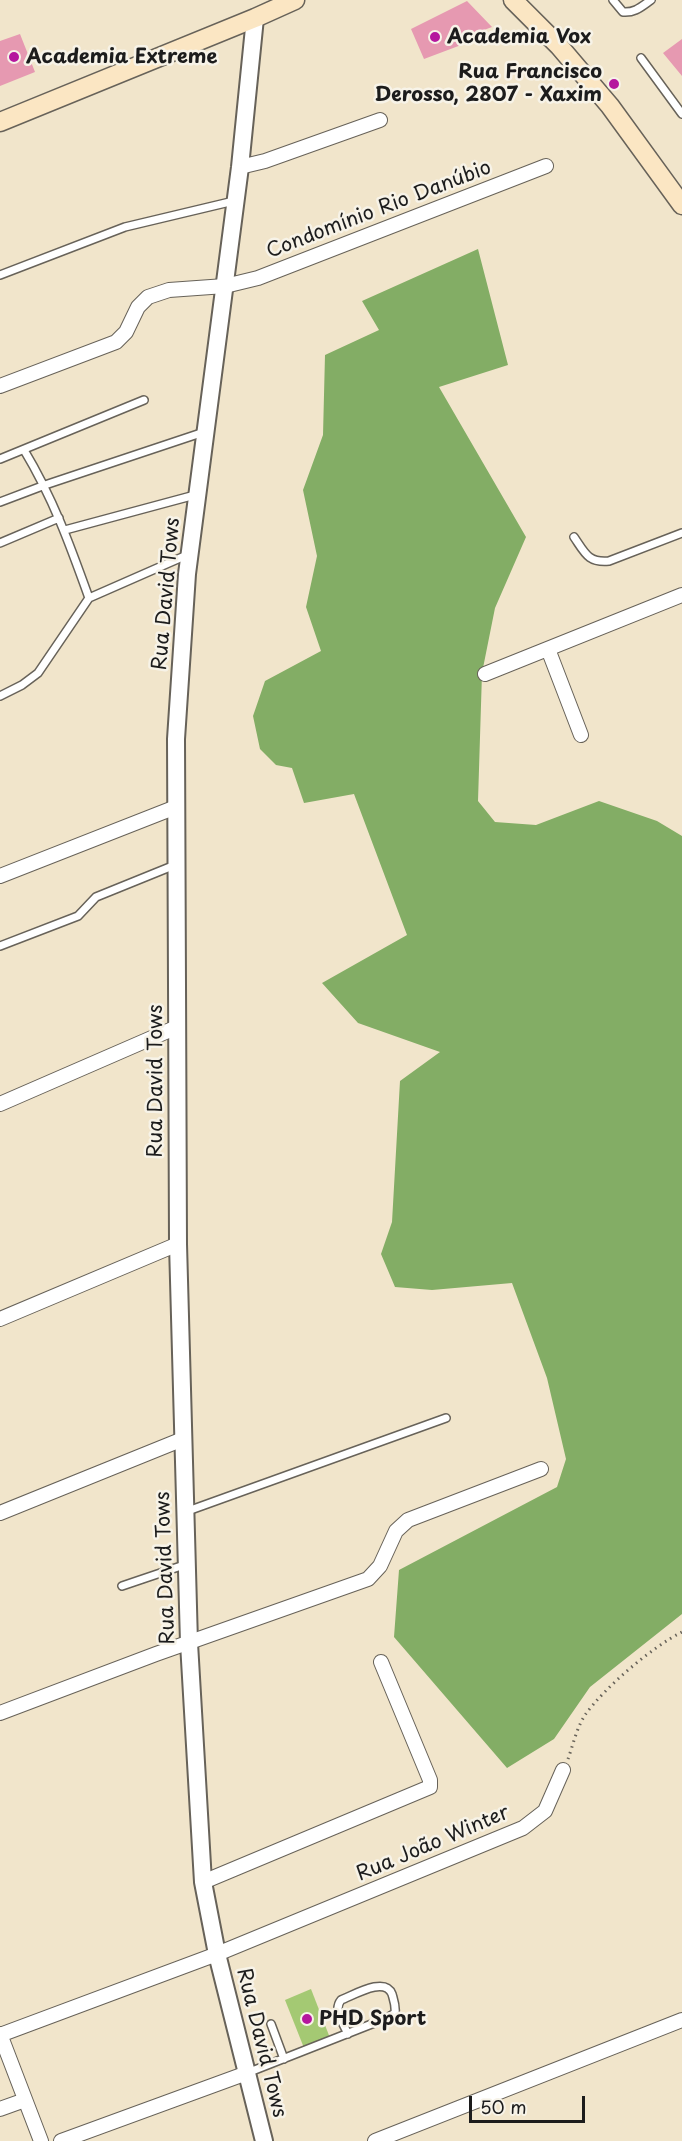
<!DOCTYPE html>
<meta charset="utf-8">
<style>
body{margin:0}
#map{position:relative;width:682px;height:2141px;overflow:hidden;background:#f1e5cb;font-family:"Playpen Sans",sans-serif}
canvas{display:block}
.scale{position:absolute;left:469px;top:2096px;width:116px;height:27px;box-sizing:border-box;border:3px solid #1c1c1c;border-top:0;padding-left:8px;font-size:18px;line-height:21px;white-space:nowrap;color:#1c1c1c;-webkit-text-stroke:4px #f7f3e8;paint-order:stroke}
</style>
<div id="map">
<canvas width="682" height="2141"></canvas>
<div class="scale">50 m</div>
</div>
<script>
const ctx = document.querySelector('canvas').getContext('2d');
ctx.lineJoin = 'round';
function fillPath(path, color) { ctx.fillStyle = color; ctx.fill(path, 'evenodd'); }
function stroke(path, color, width, dash) { ctx.strokeStyle = color; ctx.lineWidth = width; ctx.lineCap = dash ? 'butt' : 'round'; ctx.setLineDash(dash || []); ctx.stroke(path); }
function label(font, color, halo, rows, align = 'center') {
  ctx.font = font + ' "Playpen Sans",sans-serif'; ctx.lineWidth = 5; ctx.setLineDash([]); ctx.textBaseline = 'middle'; ctx.strokeStyle = halo; ctx.fillStyle = color; for (const [text, x, y, turn = 0] of rows) {
    ctx.save(); ctx.translate(x, y); ctx.rotate((+turn || 0) * Math.PI / 180); ctx.textAlign = isNaN(turn) ? turn : align; if (halo) ctx.strokeText(text, 0, 0); ctx.fillText(text, 0, 0); ctx.restore();
  }
}
const green = new Path2D(`
 M311,1989L330,2038L304,2048L285,2000Z`);
const forest = new Path2D(`
 M478,249L508,365L439,387L526,537L495,608L482,673L478,801L495,822L536,825L599,801L657,821L682,836V1614L590,1687L554,1739L507,1768L394,1637L399,1570L557,1487L566,1459L547,1378L512,1283L432,1290L395,1287L381,1254L392,1222L400,1081L440,1052L358,1023L322,983L407,935L354,794L304,803L292,768L276,765L260,749L253,716L265,681L321,651L306,607L317,556L303,490L323,435L325,355L379,330L362,301Z`);
const building = new Path2D(`
 M467,1L492,27L484,30L485,36L424,59L411,29Z
 M20,34L35,72L0,86V41Z
 M682,39V76L663,53Z`);
const path = new Path2D(`
 M568,1759C573,1745 577,1727 585,1715C605,1687 652,1647 682,1632`);
const service = new Path2D(`
 M613,0L623,12C635,13 641,7 651,0
 M641,58L682,114
 M0,275L125,227L234,201
 M24,450C53,498 70,545 89,598
 M0,459L144,400
 M0,502L45,485L204,432
 M65,530L195,495
 M574,537C585,553 588,563 609,561L682,533
 M0,543L59,518
 M0,696L22,685L38,673L89,598L187,555
 M0,946L78,916L96,897L175,865
 M185,1512L446,1418
 M122,1586L187,1564
 M271,2024L284,2059
 M247,2073L387,2018L395,2013C396,2006 394,2001 392,1994C385,1976 354,1995 341,2000C333,2010 343,2023 348,2034`);
const minor = new Path2D(`
 M240,167L265,161L380,120
 M0,386L116,342L126,332L138,307L148,297L169,290L225,286L258,278L546,166
 M548,649L581,735
 M485,674L682,595
 M0,876L176,807
 M0,1104L177,1027
 M0,1319L178,1244
 M0,1513L183,1439
 M0,1713L156,1654L368,1579L380,1566L396,1531L408,1520L541,1469
 M203,1882L430,1787V1780L381,1662
 M0,2034L41,2141
 M0,2035L217,1954L523,1828L545,1811L563,1770
 M0,2109L25,2100
 M61,2141L247,2073
 M375,2141L682,2020`);
const tertiary = new Path2D(`
 M255,18L240,167L187,574L176,739L177,985L178,1244L189,1643L203,1882L217,1954L264,2141`);
const secondary = new Path2D(`
 M513,0L559,46L610,106L682,205
 M0,122L255,18L295,0`);
const markers = [
 [435,37,6,"#b5179e"],
 [14,57,6,"#b5179e"],
 [614,84,6,"#b5179e"],
 [307,2019,6,"#b5179e"]
];
const poiNames = [
 ["Academia Vox",447,37],
 ["Academia Extreme",26,57],
 ["Rua Francisco",602,72,"right"],
 ["Derosso, 2807 - Xaxim",602,95,"right"],
 ["PHD Sport",319,2019]
];
const streetNames = [
 ["Condomínio Rio Danúbio",379,210,-21],
 ["Rua David Tows",167,594,-85],
 ["Rua David Tows",156,1081,-90],
 ["Rua David Tows",166,1568,-92],
 ["Rua João Winter",433,1844,-23],
 ["Rua David Tows",261,2043,76]
];
fillPath(green, '#a4c973');
fillPath(forest, '#83ad65');
fillPath(building, '#e699b1');
stroke(service, '#676259', 10);
stroke(minor, '#676259', 16);
stroke(tertiary, '#676259', 20);
stroke(secondary, '#676259', 21);
stroke(path, '#676259', 3, [1.5, 4.5]);
stroke(service, '#fff', 7);
stroke(minor, '#fff', 14);
stroke(tertiary, '#fff', 16);
stroke(secondary, '#fbe6c3', 18);
for (const [x, y, r, color] of markers) { const dot = new Path2D(); dot.arc(x, y, r, 0, 2 * Math.PI); ctx.fillStyle = color; ctx.fill(dot); stroke(dot, '#f7f3e8', 2); }
label('bold 20px', '#1c1c1c', '#f7f3e8', poiNames, 'left');
label('20px', '#1c1c1c', '#f7f3e8', streetNames);
</script>
